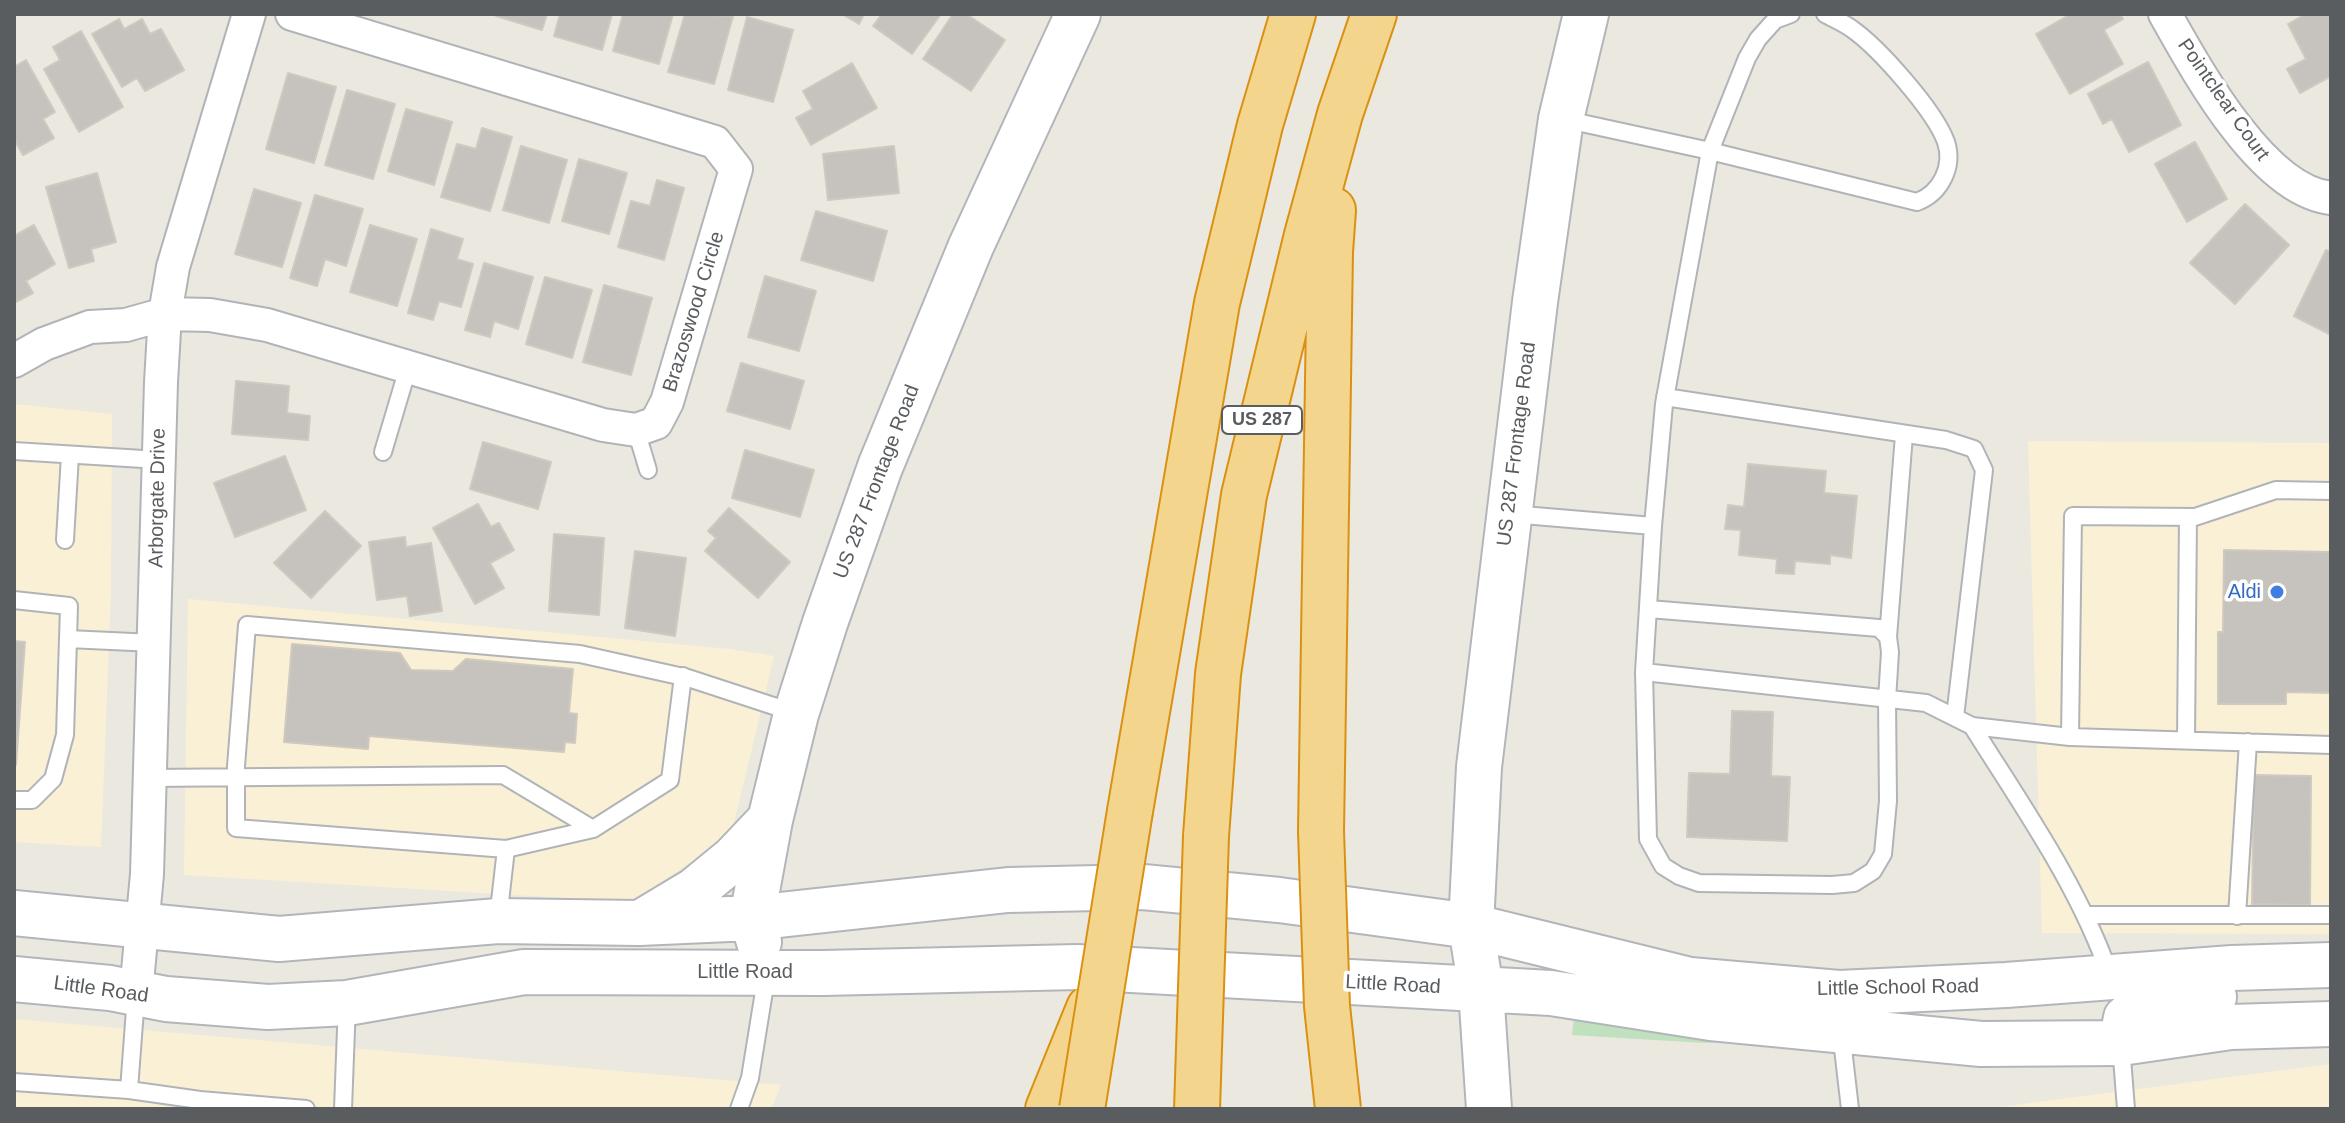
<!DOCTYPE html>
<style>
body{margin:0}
#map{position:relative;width:2345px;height:1123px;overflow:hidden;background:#ebe8e0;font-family:Helvetica,sans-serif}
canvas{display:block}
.frame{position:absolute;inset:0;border:16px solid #595d60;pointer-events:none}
</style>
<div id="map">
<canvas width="2345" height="1123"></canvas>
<div class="frame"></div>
</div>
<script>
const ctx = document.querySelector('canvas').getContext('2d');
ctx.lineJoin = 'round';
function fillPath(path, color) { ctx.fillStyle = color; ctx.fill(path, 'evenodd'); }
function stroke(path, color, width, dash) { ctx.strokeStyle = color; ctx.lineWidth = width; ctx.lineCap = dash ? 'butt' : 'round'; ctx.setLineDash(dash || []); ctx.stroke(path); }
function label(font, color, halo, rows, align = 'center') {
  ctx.font = font + ' Helvetica,sans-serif'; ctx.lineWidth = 7; ctx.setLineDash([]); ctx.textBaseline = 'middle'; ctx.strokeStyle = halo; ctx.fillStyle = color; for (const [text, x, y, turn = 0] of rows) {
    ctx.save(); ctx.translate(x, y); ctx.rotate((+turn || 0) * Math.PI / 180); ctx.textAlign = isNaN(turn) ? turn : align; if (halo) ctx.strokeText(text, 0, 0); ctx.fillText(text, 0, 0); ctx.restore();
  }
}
const commercial = new Path2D(`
 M14,404L112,414L111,591L101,847L14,842Z
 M2028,441L2331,443V934L2042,933Z
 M188,599L730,649L774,656L731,836L631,902L184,875Z
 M14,1019L781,1085L771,1109H14Z
 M2331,1064V1109H1983Z`);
const green = new Path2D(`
 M1575,1009L1899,1017L1922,1014L1921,1026L1804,1040L1704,1043L1572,1035Z`);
const building = new Path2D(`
 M496,14H547L542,30L496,16Z
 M560,14H612L602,50L554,36Z
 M623,14H673L659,64L613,51Z
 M685,14L733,16L714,84L668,72Z
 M842,14H864L859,24Z
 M882,14H941L912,54L873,26Z
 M953,14H966L1005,40L971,91L923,59Z
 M2071,14H2120L2123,19L2104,30L2123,64L2070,94L2036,34Z
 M2306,14H2331V76L2300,93L2287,69L2306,59L2288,24Z
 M747,17L793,30L773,102L728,90Z
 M119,19L124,29L142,19L150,34L161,29L184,70L145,91L137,78L122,87L92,34Z
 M81,31L123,107L79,132L44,69L60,60L53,47Z
 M26,60L55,112L43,119L54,138L23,155L14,139V67Z
 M2148,62L2181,125L2129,152L2112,119L2103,124L2088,94Z
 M852,63L877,108L811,145L796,118L813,109L803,91Z
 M288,73L336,87L314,163L266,149Z
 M347,90L395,104L373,179L325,165Z
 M406,109L452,122L434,185L388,171Z
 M482,128L512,137L490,211L441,197L457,144L476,149Z
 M2195,142L2227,199L2187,222L2155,164Z
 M521,146L567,160L549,223L503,210Z
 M894,146L899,193L828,200L823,154Z
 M579,159L627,173L609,234L562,221Z
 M97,173L116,242L91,249L94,261L69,268L46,187Z
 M657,180L684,188L664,260L618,247L631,201L650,206Z
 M254,189L301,203L282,267L235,254Z
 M315,195L363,209L346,266L325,259L317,286L290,278Z
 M2245,204L2289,245L2235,304L2190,263Z
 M816,211L887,231L873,281L801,260Z
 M34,225L55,264L26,281L33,293L14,303V236Z
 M370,225L417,239L397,306L350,292Z
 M431,229L463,239L457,259L473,264L461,307L439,301L433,320L408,313Z
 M2326,250L2331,252V335L2294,316Z
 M484,263L533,277L518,329L494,321L490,337L465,330Z
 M765,276L816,291L799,351L748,337Z
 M545,277L592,290L572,358L526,344Z
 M604,285L652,298L631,375L583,362Z
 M741,363L804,381L790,429L727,411Z
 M236,381L289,386L287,413L310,416L308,440L232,434Z
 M483,442L551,462L538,509L470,489Z
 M745,450L814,470L800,517L732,498Z
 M285,456L306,510L235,537L214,483Z
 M1748,464L1826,471L1824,493L1857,496L1851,558L1830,555V564L1795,561L1794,574L1776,573L1777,559L1739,555L1741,530L1725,529L1728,505L1744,507Z
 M478,504L491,527L499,523L514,550L490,563L504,588L475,604L433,528Z
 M729,508L790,562L758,598L705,551L716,538L708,531Z
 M325,511L361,546L311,598L274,563Z
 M554,534L604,538L599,615L549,611Z
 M405,537L406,547L431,543L442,611L410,616L407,596L377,600L369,542Z
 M2224,550L2331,552V693L2286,692V704H2218V632H2223Z
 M635,551L686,558L675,636L625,628Z
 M14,641L25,642L16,765H14Z
 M292,644L400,653L411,670L453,671L466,659L573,669L569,713L577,714L575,743L565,742L564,752L369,736L368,749L284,742Z
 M1732,711L1773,712L1771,776L1790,777L1787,841L1687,837L1689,773L1730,774Z
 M2254,775L2311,776L2310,905L2252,904Z`);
const service = new Path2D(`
 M1791,14L1775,20L1758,39L1747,58L1710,151L1664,404L1653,526L1644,672L1926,703L1972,726L2070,737L2331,745
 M1563,119L1710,151L1917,202C1941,193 1954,166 1946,142C1935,111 1879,48 1852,29C1844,23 1834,19 1825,14
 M1665,397L1946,440L1974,449L1984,470L1955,717
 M636,430L648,470
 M14,451L159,460
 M383,452L408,368
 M1511,514L1653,526
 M65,540L70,455
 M14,600L69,606L68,639
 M1888,637L1904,435
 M1644,672L1648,839L1663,866L1679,876L1699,883L1832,885L1854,883L1873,871L1883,854L1888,801L1887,700L1890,652L1888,637L1879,628L1649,609
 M1972,726C2022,806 2079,886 2110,976
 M2070,737L2073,516L2195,517L2276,490L2331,491
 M2186,740L2188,517
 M149,778L503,775L593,829
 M14,800H32L53,779L65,735L68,639L154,643
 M506,849L593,829L670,780L683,676
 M2085,915H2331
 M2237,916L2248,742
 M498,919L506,849L236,828V766L247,625L580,654L688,678L795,713
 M1841,1031L1850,1109
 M2121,1045L2126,1109
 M14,1082L129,1090L200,1100L306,1109
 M129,1090L136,996
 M343,1109L347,1003
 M739,1109L750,1078L767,973`);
const minor = new Path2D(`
 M2165,14C2196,69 2262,191 2331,198
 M14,361L44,344L90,327L126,325L165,314L210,315L267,325L603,425L636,430L656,423L667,402L736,169L715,142L292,14
 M136,993L147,874L161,382L165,314L173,267L249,14`);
const secondary = new Path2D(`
 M14,913L279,939L498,921L639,923L752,918L1008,890L1143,887L1279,900L1471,926L1690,980L1839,993L2006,985L2232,968L2331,965
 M645,920L695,890L734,858L770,820
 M759,942L752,918L770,820L796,714L825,623L880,467L971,246L1078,14
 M14,979L110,988L166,999L268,1007L347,1003L524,972L823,973L1077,967L1551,993L1711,1018L1981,1044L2121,1043L2231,1027L2331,1024
 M2121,1043L2126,1018L2137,1009L2214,997
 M1489,1109L1481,990L1471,926L1479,767L1535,302L1561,119L1586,14`);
const motorway = new Path2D(`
 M1130,811L1217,303L1260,125L1293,14
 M1321,831L1330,252L1333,210
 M1206,836L1218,674L1244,495L1307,235L1340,114L1374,14
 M1048,1109L1089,1008`);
const motorwayBridge = new Path2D(`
 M1321,831L1327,1006L1338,1109
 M1082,1109L1130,811
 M1197,1109L1206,836`);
const markers = [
 [2277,592,8,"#3f7fe0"]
];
const shields = [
 [1262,420,80]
];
const shieldNames = [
 ["US 287",1262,420]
];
const streetNames = [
 ["Pointclear Court",2223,100,55],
 ["Brazoswood Circle",694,312,-73],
 ["US 287 Frontage Road",1517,444,-83],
 ["US 287 Frontage Road",877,482,-69],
 ["Arborgate Drive",158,498,-89],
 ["Little Road",745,972],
 ["Little Road",1393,985,3],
 ["Little School Road",1898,988,-1],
 ["Little Road",101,990,8]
];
const shopNames = [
 ["Aldi",2261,592]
];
fillPath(commercial, '#faf0d6');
fillPath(green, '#c0e1be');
fillPath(building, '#c6c3be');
stroke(building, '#cfc9bf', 2);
stroke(service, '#b1b4b7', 20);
stroke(minor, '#b1b4b7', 36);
stroke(secondary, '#b2b6ba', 48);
stroke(motorway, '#da9111', 48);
stroke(service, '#fff', 16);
stroke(minor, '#fff', 32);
stroke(secondary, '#fff', 44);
stroke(motorway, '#f4d58e', 44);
stroke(motorwayBridge, '#da9111', 48, []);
stroke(motorwayBridge, '#f4d58e', 44);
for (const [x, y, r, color] of markers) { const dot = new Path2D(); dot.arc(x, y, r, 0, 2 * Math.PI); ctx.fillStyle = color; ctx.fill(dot); stroke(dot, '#fff', 3); }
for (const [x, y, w] of shields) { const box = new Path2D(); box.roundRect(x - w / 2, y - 14, w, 28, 6); ctx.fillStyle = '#fff'; ctx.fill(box); stroke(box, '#595d60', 2); }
label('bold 18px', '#595d60', null, shieldNames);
label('20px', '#595d60', '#fff', streetNames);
label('20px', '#366cbe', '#fff', shopNames, 'right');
</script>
